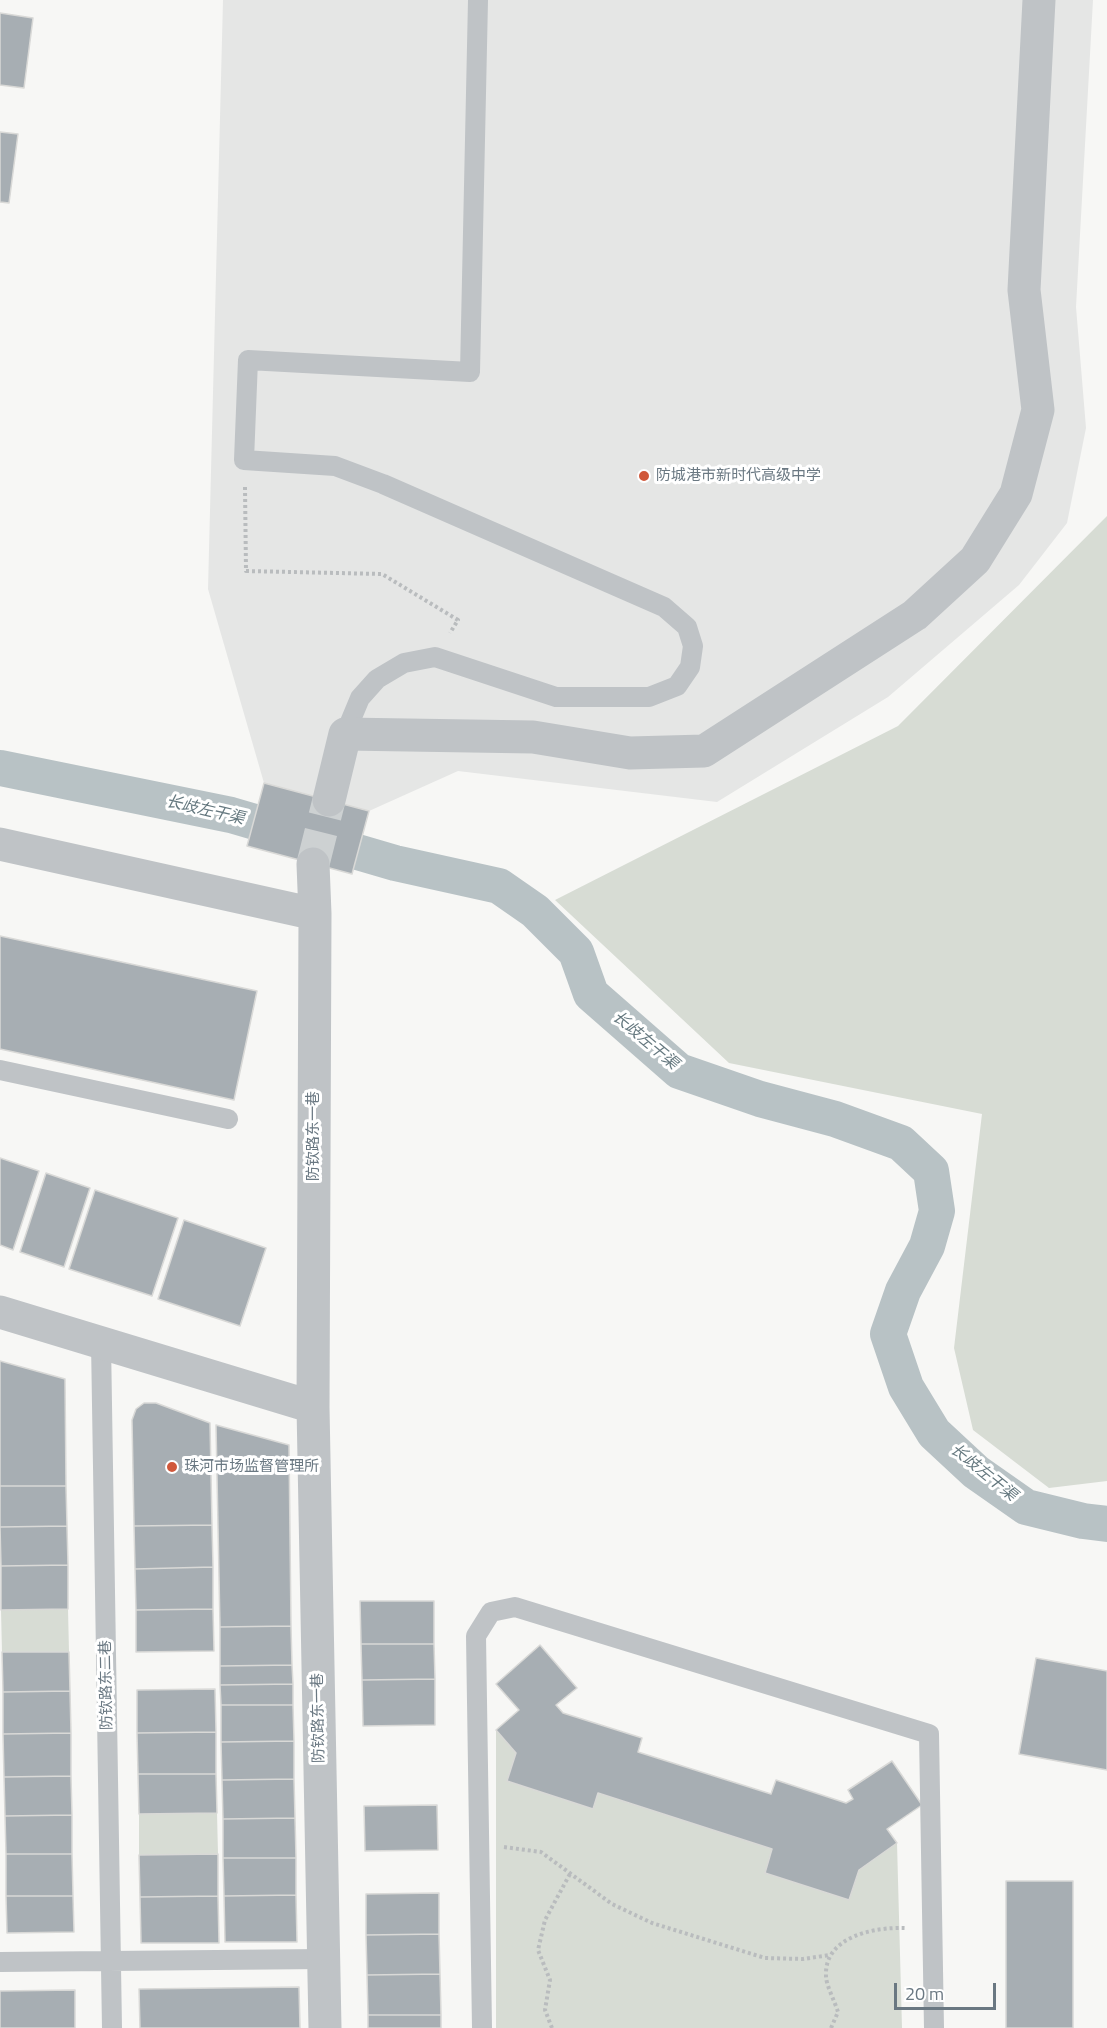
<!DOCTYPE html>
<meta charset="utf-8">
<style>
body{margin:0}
#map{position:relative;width:1107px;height:2028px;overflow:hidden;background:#f7f7f5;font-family:"Titillium Web",sans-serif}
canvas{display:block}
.scale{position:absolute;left:894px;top:1983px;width:102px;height:27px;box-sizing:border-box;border:3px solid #6a7882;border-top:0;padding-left:8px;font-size:18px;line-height:21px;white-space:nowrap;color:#6a7882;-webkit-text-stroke:4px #fff;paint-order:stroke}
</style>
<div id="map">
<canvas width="1107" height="2028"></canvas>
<div class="scale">20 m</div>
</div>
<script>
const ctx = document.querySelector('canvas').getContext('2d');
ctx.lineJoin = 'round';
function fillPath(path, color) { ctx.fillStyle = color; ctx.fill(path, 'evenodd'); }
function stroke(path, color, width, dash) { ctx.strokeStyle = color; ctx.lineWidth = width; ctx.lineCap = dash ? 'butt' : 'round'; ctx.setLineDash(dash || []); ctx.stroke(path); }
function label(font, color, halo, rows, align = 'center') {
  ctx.font = font + ' "Titillium Web","Noto Sans SC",sans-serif'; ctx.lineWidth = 6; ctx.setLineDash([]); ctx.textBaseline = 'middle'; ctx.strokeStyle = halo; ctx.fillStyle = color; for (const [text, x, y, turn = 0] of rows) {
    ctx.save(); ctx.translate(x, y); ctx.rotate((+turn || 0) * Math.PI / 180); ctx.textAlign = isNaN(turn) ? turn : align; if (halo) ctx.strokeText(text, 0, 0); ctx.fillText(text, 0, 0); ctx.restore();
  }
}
const built = new Path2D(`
 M223,0H1093L1076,307L1086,428L1067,523L1019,585L888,697L717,802L458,771L369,811L352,874L247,846L264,783L208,589Z`);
const green = new Path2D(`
 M1107,516V1481L1049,1488L973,1430L954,1348L982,1114L729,1063L555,900L898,726Z
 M68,1609L69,1652H2L1,1610Z
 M496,1730L516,1753L507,1781L593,1809L598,1793L772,1849L765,1873L849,1900L859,1870L897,1843L902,2028H496Z
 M217,1813L218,1854L139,1855V1814Z`);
const canal = new Path2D(`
 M0,768L231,815L395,863L499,886L535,911L576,952L591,994L679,1071L760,1099L835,1119L901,1143L931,1171L937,1211L927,1246L903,1291L888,1334L906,1387L934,1433L976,1472L1026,1507L1083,1521L1107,1524`);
const building = new Path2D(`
 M0,13L33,18L24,88L0,85Z
 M0,132L18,134L9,203L0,202Z
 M264,783L369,811L352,874L247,846Z
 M0,936L257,991L234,1100L0,1049Z
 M0,1158L39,1171L13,1250L0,1245Z
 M46,1173L90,1188L64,1267L20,1252Z
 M95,1190L178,1218L152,1296L69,1269Z
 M184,1220L266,1248L240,1326L158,1299Z
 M0,1361L65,1379L66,1486H0Z
 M144,1403H156L210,1423L212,1525L134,1526L132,1420L136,1409Z
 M216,1425L289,1445L291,1626L220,1627Z
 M0,1486H66L67,1526L0,1527Z
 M212,1525L213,1567L135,1569L134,1526Z
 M67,1526L68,1565L1,1566L0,1527Z
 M68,1565V1609L1,1610V1566Z
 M213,1567V1609L136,1610L135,1569Z
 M360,1601H434V1644H361Z
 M213,1609L214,1651L136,1652V1610Z
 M291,1626L292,1665L220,1666V1627Z
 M361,1644H434L435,1679L362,1680Z
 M540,1645L577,1688L556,1705L563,1713L642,1738L638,1752L771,1794L776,1780L846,1803L853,1799L848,1790L892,1761L922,1805L887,1829L897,1843L859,1870L849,1900L765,1873L772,1849L598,1793L593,1809L507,1781L516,1753L496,1730L519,1710L496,1684Z
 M2,1652H69L70,1691L3,1692Z
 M1036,1658L1107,1671V1770L1019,1754Z
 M292,1665L293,1684L220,1685V1666Z
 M435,1679V1725L363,1726L362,1680Z
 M293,1684V1705H221L220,1685Z
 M215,1689L216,1732L137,1733V1690Z
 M70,1691L71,1733L3,1734V1692Z
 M221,1705H293L294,1741L221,1742Z
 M216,1732V1774H138L137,1733Z
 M71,1733V1776L4,1777L3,1734Z
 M294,1741V1779L222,1780L221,1742Z
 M138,1774H216L217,1813L139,1814Z
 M71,1776L72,1815L5,1816L4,1777Z
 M294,1779L295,1818L223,1819L222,1780Z
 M437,1805L438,1850L365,1851L364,1806Z
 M72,1815V1854H6L5,1816Z
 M295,1818L296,1858H223V1819Z
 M6,1854H72L73,1896H6Z
 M218,1854V1896L140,1897L139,1855Z
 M223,1858H296V1895L224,1896Z
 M1006,1881H1073V2028H1006Z
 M439,1893V1934L366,1935V1894Z
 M296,1895L297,1942H225L224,1896Z
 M6,1896H73L74,1932L7,1933Z
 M218,1896L219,1943H141L140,1897Z
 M439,1934L440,1974L367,1975L366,1935Z
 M440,1974L441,2015H368L367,1975Z
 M299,1987L300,2028H140L139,1989Z
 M75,1990V2028H0V1991Z
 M368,2015H441V2028H368Z`);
const minorTunnel = new Path2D(`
 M313,864L329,800`);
const path = new Path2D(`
 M245,487L246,571L382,574L458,620L450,633
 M504,1847L541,1852L612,1904L652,1923L765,1958L803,1959L830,1955
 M552,2028L545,2010L550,1980L538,1950L545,1920L571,1872
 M831,2028L838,2012C835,2002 826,1985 826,1976C824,1936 875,1927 905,1928`);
const service = new Path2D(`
 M345,734L360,698L377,679L404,663L435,657L556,697H649L677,686L690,667L693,646L687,627L664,607L383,484L335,466L244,460L248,360L470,372L478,0
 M0,1070L228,1119
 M101,1342L112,2028
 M0,1962L324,1959
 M482,2028L476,1636L491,1612L515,1607L929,1734L934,2028`);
const minor = new Path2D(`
 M329,800L345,734L533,737L630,753L704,751L915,615L975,560L1016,494L1038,410L1024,290L1039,0
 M0,844L315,914
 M0,1312L313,1407L325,2028
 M313,1407L315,914L313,864`);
const markers = [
 [644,476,6,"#d0583b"],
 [172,1467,6,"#d0583b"]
];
const poiNames = [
 ["防城港市新时代高级中学",656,476],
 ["珠河市场监督管理所",184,1467]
];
const streetNames = [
 ["防钦路东一巷",314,1136,-90],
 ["防钦路东二巷",107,1685,-91],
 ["防钦路东一巷",319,1718,-91]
];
const waterNames = [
 ["长歧左干渠",205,811,13],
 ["长歧左干渠",645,1041,40],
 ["长歧左干渠",983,1473,39]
];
fillPath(built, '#e5e6e5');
fillPath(green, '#d7dcd4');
stroke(canal, '#b8c2c5', 36);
fillPath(building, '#a7aeb3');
stroke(building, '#d9d9d7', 1.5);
stroke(minorTunnel, '#cdd1d2', 33, [33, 16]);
stroke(path, '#b9bcbe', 4, [3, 3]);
stroke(service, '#bfc3c6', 20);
stroke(minor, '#bfc3c6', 33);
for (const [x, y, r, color] of markers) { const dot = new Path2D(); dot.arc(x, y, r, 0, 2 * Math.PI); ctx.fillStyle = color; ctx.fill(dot); stroke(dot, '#fff', 2); }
label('15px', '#6a7882', '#fff', poiNames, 'left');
label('15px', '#6a7882', '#fff', streetNames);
label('italic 16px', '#65787f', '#fff', waterNames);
</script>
